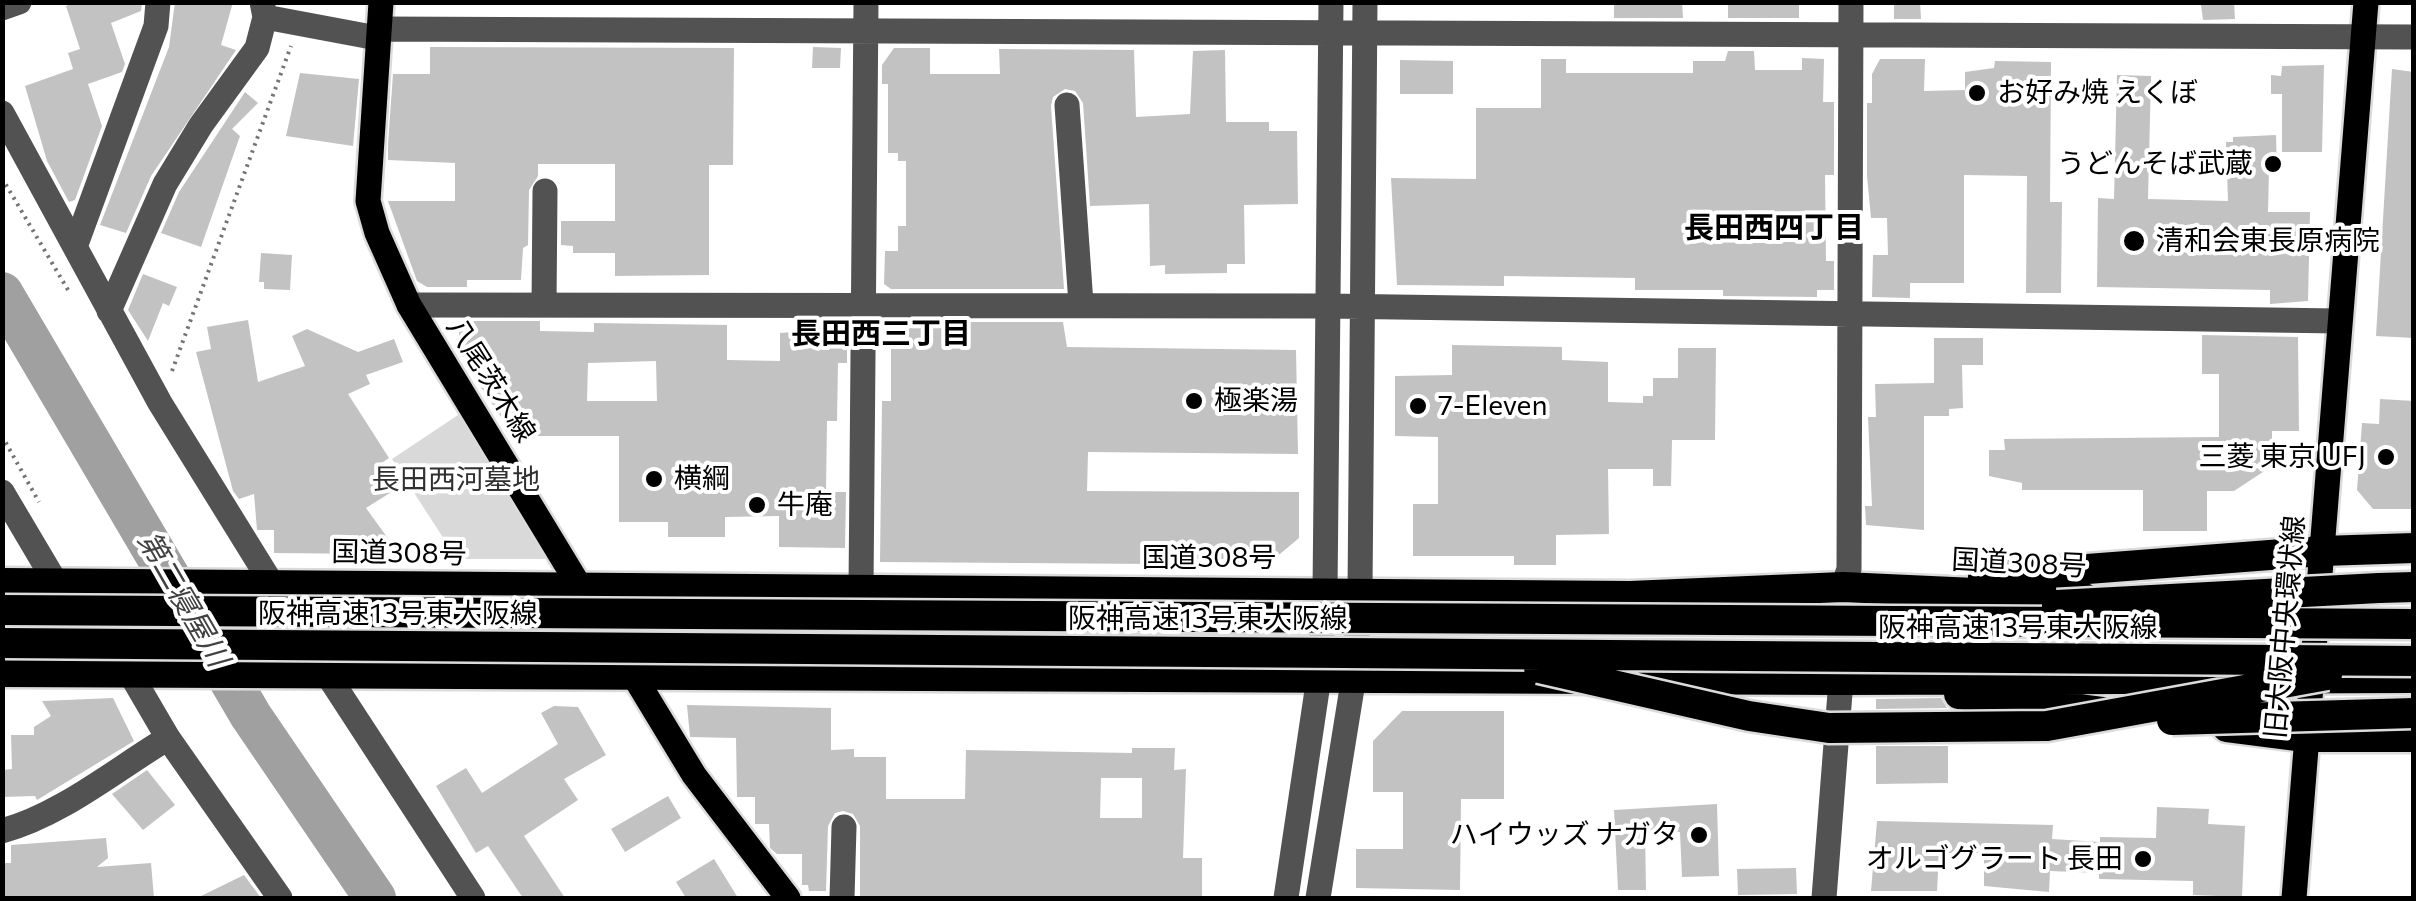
<!DOCTYPE html>
<meta charset="utf-8">
<style>
body{margin:0}
#map{position:relative;width:2416px;height:901px;overflow:hidden;background:#fff;font-family:Commissioner,sans-serif}
canvas{display:block}
.frame{position:absolute;inset:0;border:5px solid #000;pointer-events:none}
</style>
<div id="map">
<canvas width="2416" height="901"></canvas>
<div class="frame"></div>
</div>
<script>
const ctx = document.querySelector('canvas').getContext('2d');
ctx.lineJoin = 'round';
function fillPath(path, color) { ctx.fillStyle = color; ctx.fill(path, 'evenodd'); }
function stroke(path, color, width, dash) { ctx.strokeStyle = color; ctx.lineWidth = width; ctx.lineCap = dash ? 'butt' : 'round'; ctx.setLineDash(dash || []); ctx.stroke(path); }
function label(font, color, halo, rows, align = 'center') {
  ctx.font = font + ' Commissioner,"Noto Sans JP",sans-serif'; ctx.lineWidth = 8; ctx.setLineDash([]); ctx.textBaseline = 'middle'; ctx.strokeStyle = halo; ctx.fillStyle = color; for (const [text, x, y, turn = 0] of rows) {
    ctx.save(); ctx.translate(x, y); ctx.rotate((+turn || 0) * Math.PI / 180); ctx.textAlign = isNaN(turn) ? turn : align; if (halo) ctx.strokeText(text, 0, 0); ctx.fillText(text, 0, 0); ctx.restore();
  }
}
const green = new Path2D(`
 M464,411L551,559H457L392,459Z`);
const river = new Path2D(`
 M2,293L251,716L375,898`);
const building = new Path2D(`
 M76,2H142L141,11L111,23L125,64L122,72L88,84L102,126L75,200L69,202L47,161L25,86L73,69L68,53L80,49L66,6Z
 M175,2H233L221,45L236,50L151,176L126,233L100,225L169,47Z
 M1614,2H1682L1683,18H1614Z
 M1728,2H1799V18H1728Z
 M1894,2H1920L1921,19H1894Z
 M2234,2L2235,19L2203,20L2201,5Z
 M430,47L734,48L733,165H709V275L615,276V253H573V246L561,245V221H615V164H538V176L529,190L528,245L523,248L521,280H467V287H427L417,281L388,201H455V163L388,160V144L393,74H430Z
 M813,47L841,48L840,68H812Z
 M894,48H930V74H1000L999,49L1134,50L1136,117L1190,114L1193,51L1225,50L1226,122H1269V131H1297L1298,204L1244,205L1245,264H1227V273L1165,274V265L1150,266L1149,204L1090,206L1083,103L1075,91L1065,89L1053,97L1051,106L1064,289H891L884,284L885,251H898V226H906V161H898V153H888V84H882V65Z
 M1728,51H1754L1755,70H1802V58L1824,59L1823,102H1834V175H1825L1826,261H1834V290H1817V297L1723,296V290H1635V278L1504,276V286L1397,285L1391,178L1476,179V108H1541V59H1566V73H1693V61H1725Z
 M1880,59H1925L1924,91L1965,90V72L1994,68L1995,61L2051,62L2050,202H2062L2061,293H2026L2027,176L1964,175V283H1910V298L1872,297L1873,255H1888L1887,218H1871L1867,176V103H1872V74Z
 M1400,60L1453,61V94H1400Z
 M2324,65L2322,152H2282V94H2271V75L2281,76L2282,66Z
 M2392,69L2414,72V338L2376,336Z
 M300,73L359,79L353,146L286,136Z
 M2117,75L2151,76L2148,199L2228,201L2226,142H2233V137L2276,135L2277,170H2269L2268,212H2310L2308,301L2270,304V290L2097,287L2098,198L2114,199Z
 M245,92L258,103L232,129L240,136L201,247L161,233L179,192Z
 M261,253L292,255L290,290L264,289V282H259Z
 M143,274L177,287L169,306L163,303L148,341L128,310Z
 M248,320L258,382L305,366L292,336L307,329L358,352L394,339L403,362L366,375L370,384L348,394L389,458L377,466L393,491L366,508L392,544L377,554L274,553V530H257L254,494L239,499L233,491L196,352L211,349L207,327Z
 M459,321H540V331L594,332V323L727,325V360L780,361V333L794,332V327L847,326V363H838L837,421H827L826,492H846L845,548L779,547V516L725,517V537H668V522H619V436H514L476,380L477,359L459,356ZM656,361L657,401H587L588,363Z
 M934,322H1063L1067,347L1296,350L1298,454L1088,452L1087,491L1299,492V538L1274,559H1157V564L880,562L882,401H891V325H938Z
 M2202,335L2298,337L2299,431H2272V466L2234,491H2207V531H2143V490H2022V483L1989,476V450H2005L2004,439L2219,437V374H2202Z
 M1934,338H1983V365H1962L1963,408L1949,409V416H1924V530L1866,525L1865,506H1872L1868,417H1876L1875,384L1934,383Z
 M1452,345L1562,347V360L1608,362V402L1643,403V396H1653V378H1678V348H1716L1715,440H1672L1671,486H1653V469H1608L1609,534L1556,535V565H1514V556H1413V504H1438V437L1395,436V376L1452,375Z
 M2380,399L2414,401V509H2373L2357,490L2362,423L2379,424Z
 M113,698L134,741L37,800L35,796L2,797V770L12,769L11,735H34V727L51,716L42,701Z
 M1941,698L1947,708L1876,709V699Z
 M687,705L831,708V750L854,749V757H886V799H965L966,750L1132,753V748H1175L1174,770L1186,769L1183,858H1202V898H860V826L853,814L843,811L835,813L828,826L826,891H809L808,885H802V854H777L770,848L769,824H755V797H737L736,738L690,737ZM1101,778H1142V818H1100Z
 M554,706L578,707L606,755L564,779L578,800L524,836L565,898H523L488,846L476,853L436,786L466,768L482,793L558,744L541,713Z
 M1402,711H1504V799H1461L1460,890L1356,888V849H1403V792H1373V741Z
 M1876,746H1948V783L1876,784Z
 M147,770L175,805L143,830L112,794Z
 M668,796L681,818L625,852L611,829Z
 M1717,804L1719,876L1682,877L1680,832H1645L1646,890H1618L1614,810Z
 M2157,807L2209,809L2208,824L2245,826L2242,897L2193,895V881L2099,879V873L2050,871L2049,892L1984,886V853H1939L1937,891H1871L1877,821L2053,825L2052,839L2100,842V837L2156,838Z
 M106,838L108,858L97,867L151,863L154,898H2V863H11V845Z
 M714,859L738,898H686L676,882Z
 M1796,868L1797,894L1738,895L1737,869Z
 M244,875L261,898H197Z`);
const path = new Path2D(`
 M2,178L68,290
 M172,371L291,46
 M2,436L39,502`);
const minor = new Path2D(`
 M2,8L19,2
 M265,17L377,38
 M378,29L2414,37
 M1067,105L1081,304
 M2,113L160,403L272,584
 M75,247L156,26L158,2
 M409,305L1328,306L2338,321
 M544,305L545,191
 M109,311L165,184L201,125L257,48L265,17L262,2
 M2,492L56,583
 M1843,587L1849,569L1851,2
 M861,589L866,2
 M130,673L168,738L280,898
 M327,674L473,898
 M2,831C61,815 115,770 168,738
 M842,898L844,827
 M1286,898L1319,677L1325,591L1331,2
 M1318,898L1354,676L1360,591L1365,2
 M1824,898L1841,680`);
const major = new Path2D(`
 M381,2L368,201L377,233L409,305L694,775L788,898
 M2294,898L2366,2`);
const highway = new Path2D(`
 M1983,577L2322,551L2414,548
 M2,583L1630,596L1843,587L2084,598
 M2379,588L2414,587
 M2,672L1841,680L2414,678
 M1959,694L2102,712
 M2227,727L2305,737H2414`);
const highwayBridge = new Path2D(`
 M2057,605L2379,588
 M2,610L2414,624
 M2,643L2414,661
 M1539,668L1749,716L1829,728L2047,726L2327,675
 M2172,720L2414,713`);
const markers = [
 [1977,93,10,"#000"],
 [2273,164,10,"#000"],
 [2134,241,12,"#000"],
 [1194,401,10,"#000"],
 [1418,406,10,"#000"],
 [2386,457,10,"#000"],
 [654,479,10,"#000"],
 [757,505,10,"#000"],
 [1699,835,10,"#000"],
 [2143,859,10,"#000"]
];
const poiNames = [
 ["お好み焼 えくぼ",1997,93],
 ["うどんそば武蔵",2253,164,"right"],
 ["清和会東長原病院",2156,241],
 ["極楽湯",1214,401],
 ["7-Eleven",1438,406],
 ["三菱 東京 UFJ",2366,457,"right"],
 ["横綱",674,479],
 ["牛庵",777,505],
 ["ハイウッズ ナガタ",1679,835,"right"],
 ["オルゴグラート 長田",2123,859,"right"]
];
const streetNames = [
 ["八尾茨木線",491,380,58],
 ["国道308号",399,553,1],
 ["国道308号",1209,558],
 ["国道308号",2019,563,3],
 ["阪神高速13号東大阪線",398,614],
 ["阪神高速13号東大阪線",1208,619],
 ["旧大阪中央環状線",2285,627,-85],
 ["阪神高速13号東大阪線",2018,628]
];
const parkNames = [
 ["長田西河墓地",456,480]
];
const neighbourhoodNames = [
 ["長田西四丁目",1774,228],
 ["長田西三丁目",881,334]
];
const waterNames = [
 ["第二寝屋川",183,599,60]
];
fillPath(green, '#d9d9d9');
stroke(river, '#a0a0a0', 42);
fillPath(building, '#c2c2c2');
stroke(major, '#dbdbdb', 30);
stroke(highway, '#dbdbdb', 35);
stroke(path, '#747474', 4, [2.5, 5]);
stroke(minor, '#525252', 25);
stroke(major, '#000', 25);
stroke(highway, '#000', 30);
stroke(highwayBridge, '#dbdbdb', 35, []);
stroke(highwayBridge, '#000', 30);
for (const [x, y, r, color] of markers) { const dot = new Path2D(); dot.arc(x, y, r, 0, 2 * Math.PI); ctx.fillStyle = color; ctx.fill(dot); stroke(dot, '#fff', 4); }
label('28px', '#000', '#fff', poiNames, 'left');
label('28px', '#000', '#fff', streetNames);
label('28px', '#303030', '#fff', parkNames);
label('bold 30px', '#000', '#fff', neighbourhoodNames);
label('italic 30px', '#414141', '#fff', waterNames);
</script>
